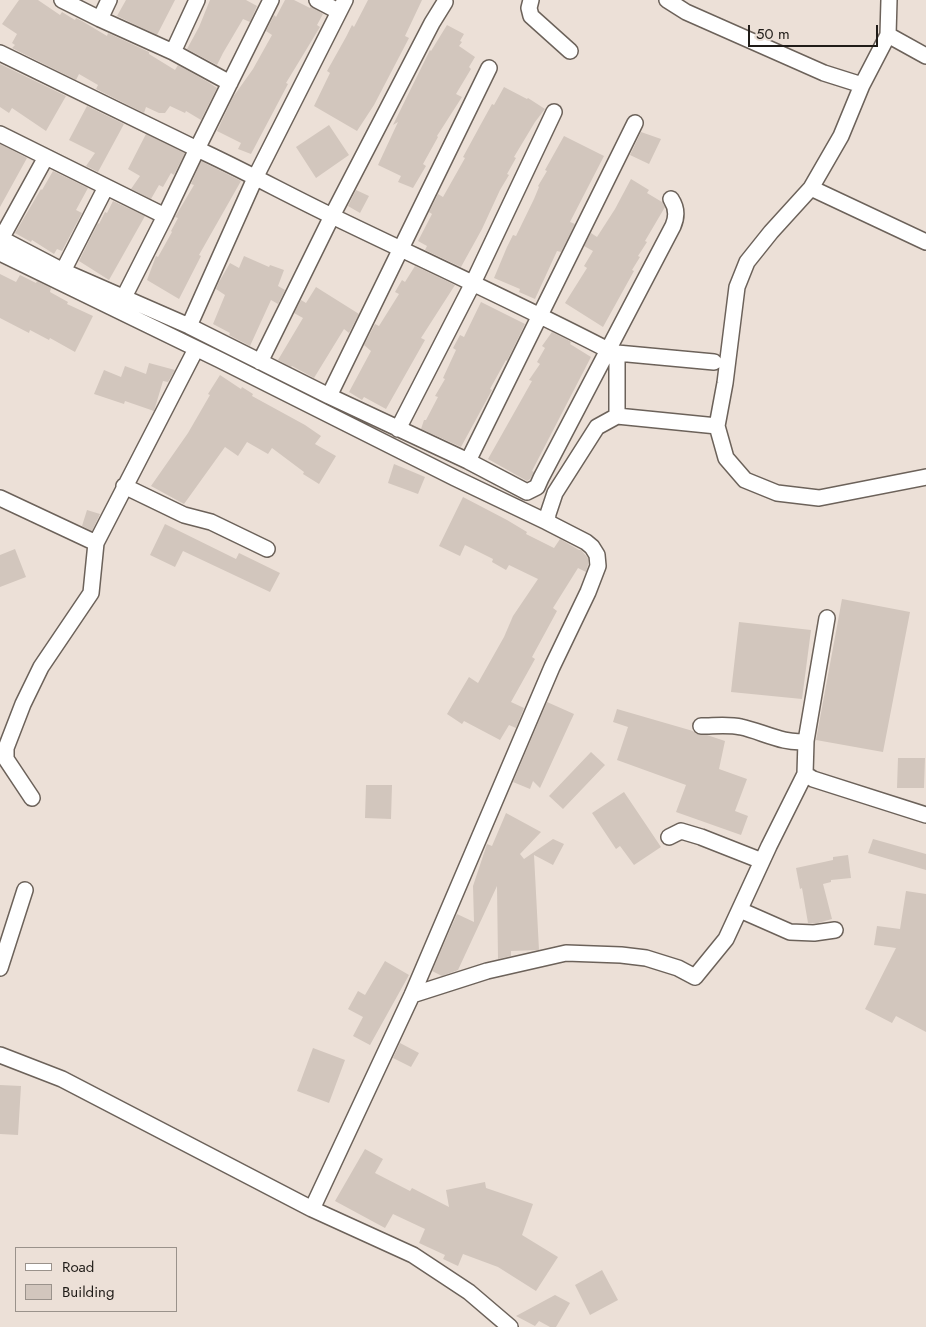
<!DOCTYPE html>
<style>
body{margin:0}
#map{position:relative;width:926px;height:1327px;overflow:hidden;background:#ece0d7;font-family:Jost,sans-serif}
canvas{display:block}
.legend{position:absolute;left:15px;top:1247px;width:162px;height:65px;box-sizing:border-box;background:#ece0d7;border:1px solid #9a928b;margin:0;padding:6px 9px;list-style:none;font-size:15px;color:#201c18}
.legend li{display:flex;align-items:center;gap:10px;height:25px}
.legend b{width:25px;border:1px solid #9a928b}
.scale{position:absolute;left:748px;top:25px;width:130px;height:22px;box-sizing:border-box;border:2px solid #201c18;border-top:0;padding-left:6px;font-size:15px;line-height:18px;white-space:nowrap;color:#201c18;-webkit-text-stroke:4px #ece0d7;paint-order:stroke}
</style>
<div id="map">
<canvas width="926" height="1327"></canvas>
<ul class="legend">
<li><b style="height:6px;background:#fff"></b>Road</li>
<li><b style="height:14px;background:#d2c6bd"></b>Building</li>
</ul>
<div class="scale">50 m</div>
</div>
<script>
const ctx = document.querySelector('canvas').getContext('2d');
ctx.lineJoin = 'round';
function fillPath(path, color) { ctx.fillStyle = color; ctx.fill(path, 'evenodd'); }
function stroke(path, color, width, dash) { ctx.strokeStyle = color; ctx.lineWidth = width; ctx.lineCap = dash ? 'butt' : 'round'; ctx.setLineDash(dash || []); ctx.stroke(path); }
const building = new Path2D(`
 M19,0H38L60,15L62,12L75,20L76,18L82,21L107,36L108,33L149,52V54L175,70L178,65L208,82L217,88L201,120L186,111L185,113L170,106L165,113H159L146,107L144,113L96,89L98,85L79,74L76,80L12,48L15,45L12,43L17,34L2,24Z
 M126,0H175L157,35L117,16Z
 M210,0H246L257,6L250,22L243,19L223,53L217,65L187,49L199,27Z
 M285,0H294L310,8L311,6L323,14L317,25L320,27L286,83L288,84L251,154L238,149L241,143L217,131L233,97L253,69L272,35L266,31L274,15L276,17Z
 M368,0H422L405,36L409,38L374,105L357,131L314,106L330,73L327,71L346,37L352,25L354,27Z
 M447,25L464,34L460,41L462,42L459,46L475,57L469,67L471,69L456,94L462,97L437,136L438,137L423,164L426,166L413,188L398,182L401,176L378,165L398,122L393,125L430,50L431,51Z
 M0,64L66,96L46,131L12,108L9,113L0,107Z
 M504,87L527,99L528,98L545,109L535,122L514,157L516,158L507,174L509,175L500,190L482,229L461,267L425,250L427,246L418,241L432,214L429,212L438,194L443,197L465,158L463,157L481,124L492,104L494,105Z
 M87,106L124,124L98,172L86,166L95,153L69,140Z
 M329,125L349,155L316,178L296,147Z
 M641,132L661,139L649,164L630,155Z
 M146,134L185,153L174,175L171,173L163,187L159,185L151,199L131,189L140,176L128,169Z
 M564,136L604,156L570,222L575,224L561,252L557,251L535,299L519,292L520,289L494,278L507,247L513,235L516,236L534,199L539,187L538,186L547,171L545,170Z
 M0,144L27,158L0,207Z
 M201,161L241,181L199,255L201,256L179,299L147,280L156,256L158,257L172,232L171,231L178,218L175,217L194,185L191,184Z
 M53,171L88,188L76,210L82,213L62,251L57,249L54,254L32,240L31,242L15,233L41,189L42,190Z
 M631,179L649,190L647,193L662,202L665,207L645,241L647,242L638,256L640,257L632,270L634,271L603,327L565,303L587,268L584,266L593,251L584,246L591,233L597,237L615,209Z
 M356,190L369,196L360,213L348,206Z
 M113,201L145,216L109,280L79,261L98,223L99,224L105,212L107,213Z
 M244,256L269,267L270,265L284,270L278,286L285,290L278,304L271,300L250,346L229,335L230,333L213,324L225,295L216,289L219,282L230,263L239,268Z
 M415,266L455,285L421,338L425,340L386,409L364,397L362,400L349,392L371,351L364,345L375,324L379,326L399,294L395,292L402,280L405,282Z
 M0,274L16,282L20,275L36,283L37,281L51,288L50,292L68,302L67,304L93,316L75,352L50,338L49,340L30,330L29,333L0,318Z
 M316,287L359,314L349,333L344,329L314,378L292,366L291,367L278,360L303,318L294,313L301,300L306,303Z
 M481,302L525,324L507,361L506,360L490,389L492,390L461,447L421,429L424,420H426L438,397L435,396L445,379L443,378L456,350L453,348L460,335L464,337Z
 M552,332L566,339L571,342L570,344L591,357L532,471L534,472L530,479L527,481L488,459L532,381L529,380L540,364L537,362L545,348L542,346Z
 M149,363L175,370L168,382L163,381L154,411L125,401L124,404L94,394L104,370L121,377L125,366L146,374Z
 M220,375L241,389L242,387L253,394L252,396L305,425L321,436L315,444L336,456L319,484L303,474L304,472L272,448L268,454L247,442L238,456L225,447L184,504L151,486L188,433L210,395L208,394Z
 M394,464L425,477L418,494L388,483Z
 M463,497L507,520L527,532L526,534L554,548L560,539L579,550H581L588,558V565L586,572L578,568L553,608L557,611L532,657L535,659L511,702L524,708L516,728L509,725L500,740L464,721L462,724L447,714L469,677L478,683L504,637L513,616L538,579L509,565L506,570L492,562L493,559L465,545L460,556L439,546Z
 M87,510L100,514L92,531L82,526Z
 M165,524L236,559L239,553L280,573L270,592L183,551L175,567L150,555Z
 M15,549L26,577L0,587V555Z
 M842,599L910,612L883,752L816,740Z
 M739,622L811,630L802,699L731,692Z
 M547,702L574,714L540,788L533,781L530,789L513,782Z
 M617,709L693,731L697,734L707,735L725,741L719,769L747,779L735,811L748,816L741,835L676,812L686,785L617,760L628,727L613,722Z
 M591,752L605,765L563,809L549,796Z
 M898,758H925L924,788H897Z
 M366,785H392L391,819L365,818Z
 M624,792L661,847L634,865L620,846L616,849L592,813Z
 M506,813L541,832L520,854L524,859L553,839L564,844L553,865L534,855L539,950L511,951V956L498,959L497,886L458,970L442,976L432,971L457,914L474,922L473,886L487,844L492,846Z
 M873,839L926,854V870L868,853Z
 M848,855L851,878L831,880V882L823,884L832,919L818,923H808L802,888L800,889L796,868L833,860V857Z
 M906,891L926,894V1032L896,1016L892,1023L865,1009L896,948L874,945L877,926L900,929Z
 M385,961L409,975L370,1045L353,1036L363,1017L348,1009L358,991L365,995Z
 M400,1043L419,1053L411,1067L393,1058Z
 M313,1048L345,1060L329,1103L297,1091Z
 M0,1085L21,1086L18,1135L0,1134Z
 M365,1149L383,1159L375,1173L410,1191L412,1188L449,1207L446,1190L485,1182L486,1188L533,1204L522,1235L558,1257L536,1291L498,1267L463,1254L458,1266L443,1259L445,1255L419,1243L425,1229L393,1214L385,1228L335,1201Z
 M602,1270L618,1300L590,1315L575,1285Z
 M555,1295L570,1303L556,1327H550L539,1321L535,1326L516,1316Z`);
const street = new Path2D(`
 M62,0L100,19L173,52L230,83
 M271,0L197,149C243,170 288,195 334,217C425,261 517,303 608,350L617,353L714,362
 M317,0L338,11
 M531,0L529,8L531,16L570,51
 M667,0L686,12L824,73L862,85
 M100,19L109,0
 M888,35L926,56
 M173,52L197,0
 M0,53L197,149L165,216L124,297
 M0,134L165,216
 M811,188L926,242
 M0,238L63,271L189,326L329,396L468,461L527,492L537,487L541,478L673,226C677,217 677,208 671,199
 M1,239L46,157
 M0,253L220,360L455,478L547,522
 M63,271L106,187
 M189,326L256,176L345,0
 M260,362L332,216L432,23L445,2
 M329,396L489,68
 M617,416V353
 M717,426L725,383L737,287L747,262L771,232L811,188L841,136L862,85L888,35L889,0
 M398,429L473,283L554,112
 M468,461L635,123
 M124,486L184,515L211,522L267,549
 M0,498L96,543
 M827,618L806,741L805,774L813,779L926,815
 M701,726C714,726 729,724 741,727C761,731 785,745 806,741
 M32,798L6,759V748L23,704L41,667L91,593L96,543L196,349
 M669,837L681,831L701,837L762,861
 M740,910L790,932L814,933L835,930
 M0,968L25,890
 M412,995L487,971L566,953L621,955L646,958L678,968L695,977L726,939L769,846L805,774
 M0,1055L62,1079L312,1209L413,1255L469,1292L510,1327
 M312,1209L412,995L552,667L588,592L598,566L597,555L592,547L586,542L547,522L548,514L555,493L597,427L617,416L717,426L726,458L745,480L777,493L819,498L926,477`);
fillPath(building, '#d2c6bd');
stroke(street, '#6c625a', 18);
stroke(street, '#fff', 15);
</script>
